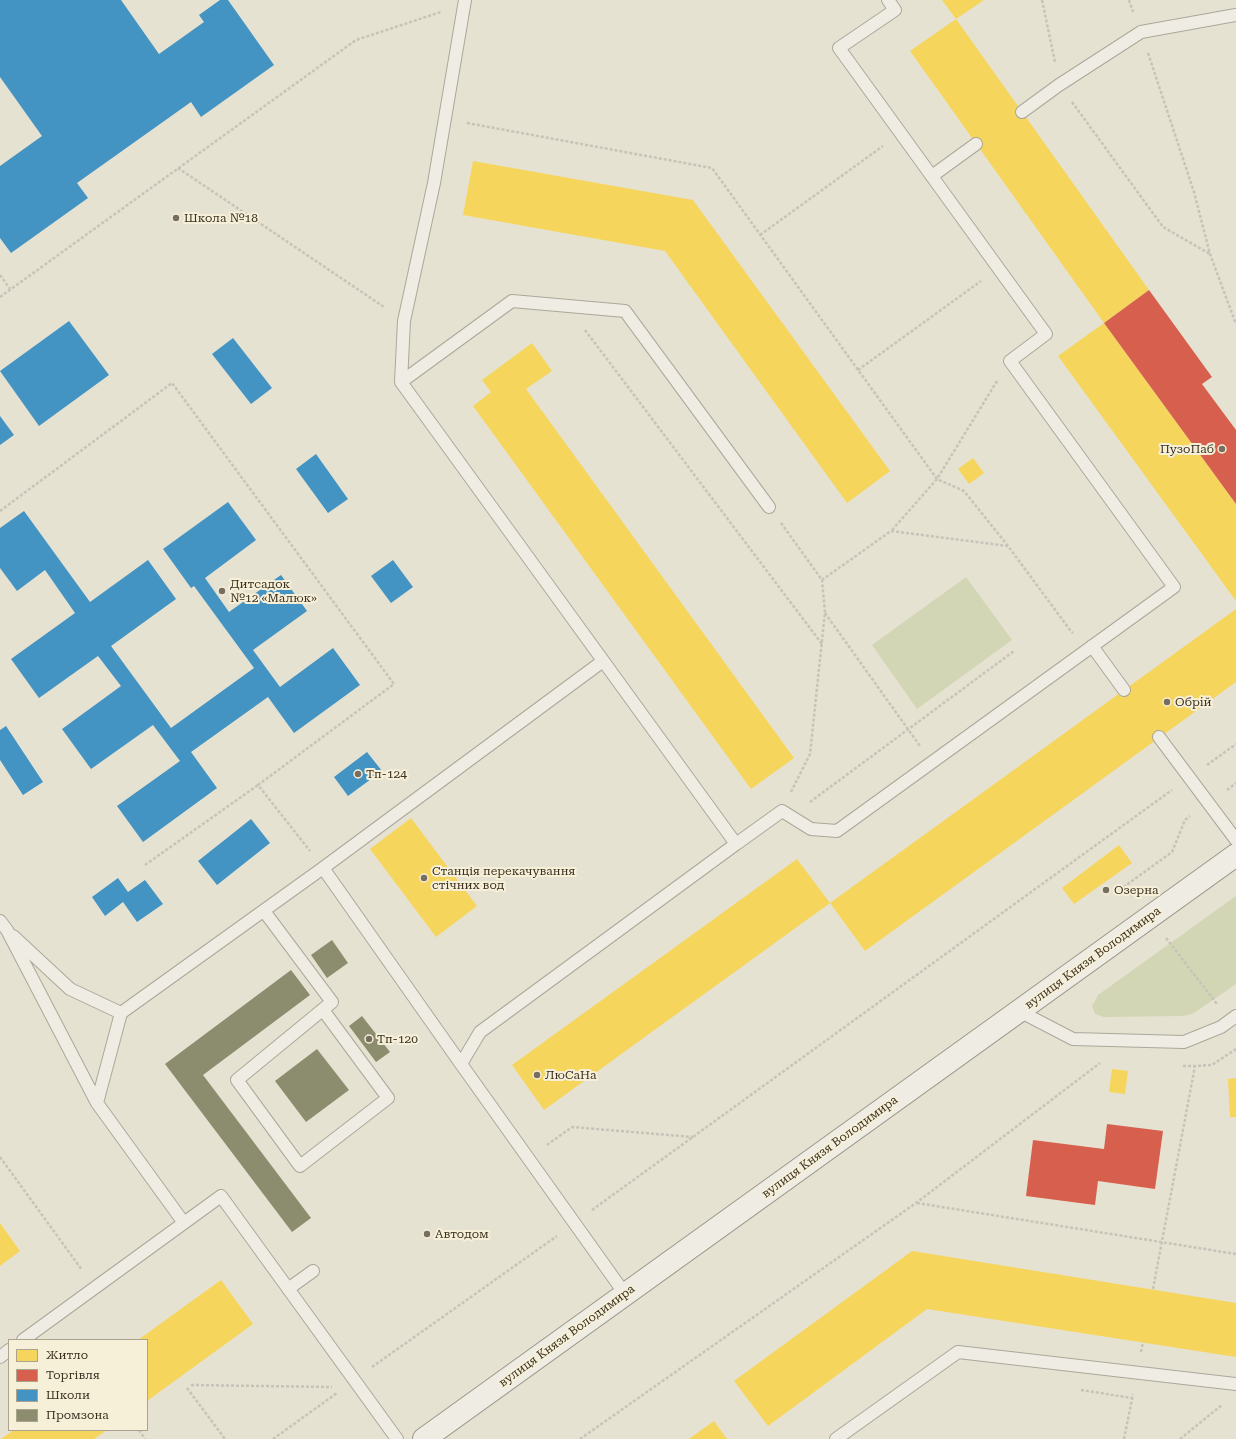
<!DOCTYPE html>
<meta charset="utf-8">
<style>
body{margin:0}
#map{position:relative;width:1236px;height:1439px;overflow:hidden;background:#e6e2d1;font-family:"Roboto Serif",serif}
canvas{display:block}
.legend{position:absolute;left:8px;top:1339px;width:140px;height:92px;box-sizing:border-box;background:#f6f0d9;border:1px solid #aca38f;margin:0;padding:5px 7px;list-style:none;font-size:12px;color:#3c3021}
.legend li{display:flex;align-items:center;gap:8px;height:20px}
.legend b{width:20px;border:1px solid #aca38f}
</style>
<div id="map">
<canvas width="1236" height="1439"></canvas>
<ul class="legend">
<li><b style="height:11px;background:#f6d55c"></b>Житло</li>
<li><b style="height:11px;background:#d6604d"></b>Торгівля</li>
<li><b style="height:11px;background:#4393c3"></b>Школи</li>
<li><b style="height:11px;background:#8c8c6e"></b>Промзона</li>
</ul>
</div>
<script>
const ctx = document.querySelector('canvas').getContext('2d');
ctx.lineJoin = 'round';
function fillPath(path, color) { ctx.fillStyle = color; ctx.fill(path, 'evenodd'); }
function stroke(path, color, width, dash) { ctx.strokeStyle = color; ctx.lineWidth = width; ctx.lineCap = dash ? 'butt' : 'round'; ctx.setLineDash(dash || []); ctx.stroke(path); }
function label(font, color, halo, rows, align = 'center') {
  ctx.font = font + ' "Roboto Serif",serif'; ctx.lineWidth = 4; ctx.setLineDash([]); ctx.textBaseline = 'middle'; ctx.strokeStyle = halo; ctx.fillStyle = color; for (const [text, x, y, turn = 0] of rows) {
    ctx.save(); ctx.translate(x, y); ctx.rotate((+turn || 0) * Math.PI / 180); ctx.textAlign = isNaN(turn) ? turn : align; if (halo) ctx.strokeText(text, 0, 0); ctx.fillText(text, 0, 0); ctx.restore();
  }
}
const green = new Path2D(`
 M966,577L1012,640L917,709L872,645Z
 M1236,896V984L1194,1013L1184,1016L1104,1017L1095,1014L1092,1006L1098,995Z`);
const homes = new Path2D(`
 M942,0H984L956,19Z
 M956,19L1149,290L1104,323L910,51Z
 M473,161L693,200L890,471L847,503L665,251L463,215Z
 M1104,323L1236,504V601L1058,356Z
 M532,343L552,371L526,389L794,758L751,789L473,406L491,392L482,380Z
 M973,458L984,473L969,484L958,469Z
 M1236,609V682L865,951L830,903Z
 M411,818L477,906L436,937L370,849Z
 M1119,845L1132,863L1074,904L1062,888Z
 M797,859L830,903L544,1110L512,1065Z
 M1112,1069L1128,1071L1125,1094L1109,1092Z
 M1236,1078V1117H1230L1228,1079Z
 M0,1223L20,1251L0,1266Z
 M912,1251L1236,1303V1357L927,1309L768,1426L734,1381Z
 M221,1280L253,1324L147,1401V1340H138Z
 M714,1421L727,1439H689Z
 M14,1430H107L94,1439H1Z`);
const shops = new Path2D(`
 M1149,290L1212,377L1202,384L1236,430V504L1104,323Z
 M1107,1124L1163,1131L1155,1189L1098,1181L1095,1205L1026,1196L1033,1140L1104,1149Z`);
const schools = new Path2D(`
 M0,0H121L159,54L204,22L199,15L220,0H228L274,65L201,117L191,102L77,183L88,198L11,253L0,238V166L42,136L0,77Z
 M69,321L109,375L39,426L0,371Z
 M233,338L272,388L251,404L212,354Z
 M0,416L14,435L0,445Z
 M316,454L348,499L328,513L296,469Z
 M228,502L256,540L205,578L229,612L281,575L307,611L253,650L280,687L333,648L360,685L294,733L268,697L191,752L217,788L143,842L117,806L180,761L153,725L91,769L62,729L121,686L98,656L39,698L11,659L75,613L45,570L17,591L0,568V528L24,511L90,602L148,560L176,599L111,646L171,728L254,668L194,586L191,588L163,549Z
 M393,560L413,587L391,603L371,576Z
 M6,726L43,782L23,795L0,760V730Z
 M367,752L382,771L348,796L334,777Z
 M251,819L270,843L217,885L198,861Z
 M118,878L128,892L145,880L163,904L137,922L123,902L105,916L92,897Z`);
const industry = new Path2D(`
 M332,940L348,963L327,978L311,955Z
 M291,970L310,995L203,1075L311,1218L292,1232L165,1064Z
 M362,1016L390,1052L376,1062L349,1026Z
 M317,1049L349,1090L306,1122L275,1081Z`);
const path = new Path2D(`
 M1042,0L1055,62
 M1129,0L1133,12
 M1148,53L1194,192L1210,254L1236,324
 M1072,102L1163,227L1210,254
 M467,123L712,168L937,479L964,491L1008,546L1070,630L1073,633
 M178,168L384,307
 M760,235L883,146
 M0,275L10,289
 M0,297L356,40L441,12
 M585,330L822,644
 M858,370L981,281
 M0,511L172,383L394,684L258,785L310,851
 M781,523L822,580L891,531L1008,546
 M892,530L937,479L997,381
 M825,613L920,746
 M1207,765L1236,744
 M1227,790L1236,783
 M791,792L810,754L825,612L822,581
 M810,802L1014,651
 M145,865L258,785
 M1132,896L1125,886L1172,852L1185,820L1190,816
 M1166,938L1217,1004
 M1183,1066H1195L1212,1065L1236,1049
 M547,1145L572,1127L693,1137
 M0,1157L82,1270
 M917,1203L1236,1254
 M592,1210L1172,790
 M1153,1289L1195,1066
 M1141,1352L1143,1342
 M372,1367L557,1236
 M191,1385L332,1387
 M187,1388L225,1439
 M1081,1390L1132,1398
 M139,1430L145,1439
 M273,1439L337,1393
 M580,1439L916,1203L1100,1063
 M1124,1439L1133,1394
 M1180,1439L1222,1405`);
const lane = new Path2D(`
 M465,0L434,183L404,321L401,382L736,844L480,1032L461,1064L625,1294
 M1022,112L1059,85L1141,32L1236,15
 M932,176L976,144
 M401,382L512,301L625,311L769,507
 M1092,646L1124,690
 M1159,737L1236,840
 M736,844L782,811L811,829L837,831L1174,587L1010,361L1046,334L839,48L895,10L888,0
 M264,911L332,1002L237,1080L300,1166L388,1098L323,1010
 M0,921L7,930L97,1103L184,1223
 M13,936L70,989L121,1013
 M1019,1011L1073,1039L1184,1042L1221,1027L1236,1016
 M461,1064L323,868L603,661
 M97,1103L121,1013L323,868
 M288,1289L313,1271
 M23,1340L221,1196L397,1439
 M0,1357L9,1350
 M836,1439L958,1352L1236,1384`);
const secondary = new Path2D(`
 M424,1439L1236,855`);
const markers = [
 [176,218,4,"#786e5f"],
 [1222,449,4,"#786e5f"],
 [222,591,4,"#786e5f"],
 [1167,702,4,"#786e5f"],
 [358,774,4,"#786e5f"],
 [424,878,4,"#786e5f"],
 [1106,890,4,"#786e5f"],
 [369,1039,4,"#786e5f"],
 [537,1075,4,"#786e5f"],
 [427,1234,4,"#786e5f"]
];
const poiNames = [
 ["Школа №18",184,218],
 ["ПузоПаб",1214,449,"right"],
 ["Дитсадок",230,584],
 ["№12 «Малюк»",230,598],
 ["Обрiй",1175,702],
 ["Тп-124",366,774],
 ["Станція перекачування",432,871],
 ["стічних вод",432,885],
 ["Озерна",1114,890],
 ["Тп-120",377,1039],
 ["ЛюСаНа",545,1075],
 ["Автодом",435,1234]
];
const streetNames = [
 ["вулиця Князя Володимира",1093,958,-36],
 ["вулиця Князя Володимира",830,1147,-36],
 ["вулиця Князя Володимира",567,1336,-36]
];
fillPath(green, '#d2d6b4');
fillPath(homes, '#f6d55c');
fillPath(shops, '#d6604d');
fillPath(schools, '#4393c3');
fillPath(industry, '#8c8c6e');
stroke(lane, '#aca79a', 14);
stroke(secondary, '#9c968a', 24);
stroke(path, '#c7c3b9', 2.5, [3, 2]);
stroke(lane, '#eeece3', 12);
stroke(secondary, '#eeece3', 22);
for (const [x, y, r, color] of markers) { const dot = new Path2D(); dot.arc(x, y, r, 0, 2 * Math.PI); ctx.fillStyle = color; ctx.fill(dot); stroke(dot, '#f6f0d9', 1.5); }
label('12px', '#3c3021', '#f6f0d9', poiNames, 'left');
label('12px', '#3c3021', '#f6f0d9', streetNames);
</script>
